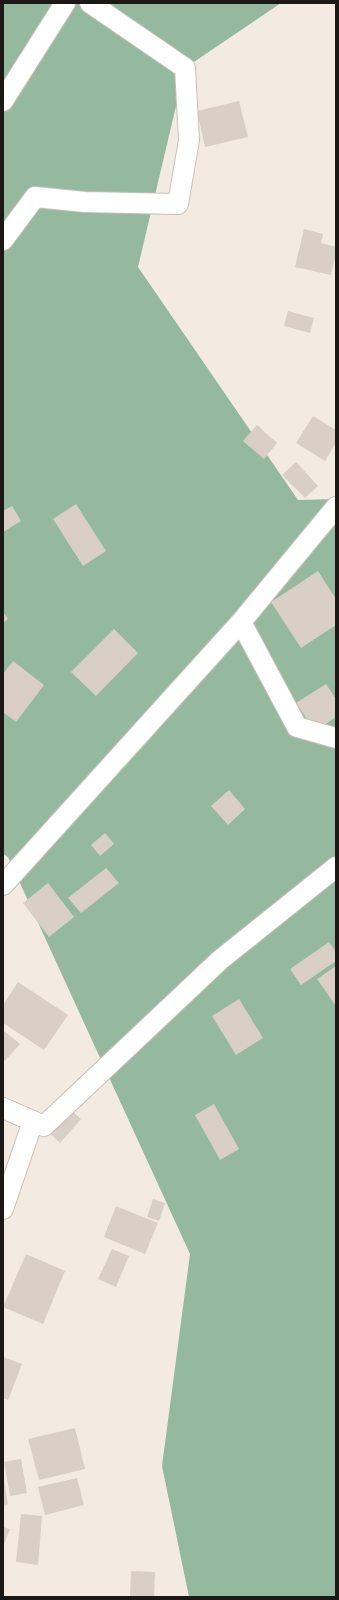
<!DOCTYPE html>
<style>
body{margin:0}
#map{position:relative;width:339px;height:1600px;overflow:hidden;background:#f3eae1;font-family:"Titillium Web",sans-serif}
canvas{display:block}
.frame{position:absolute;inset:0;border:4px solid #1b1815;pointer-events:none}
</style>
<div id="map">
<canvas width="339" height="1600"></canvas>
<div class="frame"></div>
</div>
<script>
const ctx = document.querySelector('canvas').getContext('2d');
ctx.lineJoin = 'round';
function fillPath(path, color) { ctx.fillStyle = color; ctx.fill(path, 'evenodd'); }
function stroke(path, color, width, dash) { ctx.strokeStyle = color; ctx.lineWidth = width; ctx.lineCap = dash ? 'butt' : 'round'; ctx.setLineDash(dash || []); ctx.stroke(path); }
const forest = new Path2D(`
 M3,3H281L185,68L138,267L298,500L336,499V1597H189L162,1466L190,1254L8,857L3,854Z`);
const building = new Path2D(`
 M239,101L248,137L205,147L197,111Z
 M304,229L323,234L321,243L336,247V254L331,275L295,267Z
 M288,311L314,318L310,333L284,326Z
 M313,416L336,430V443L325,461L296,443Z
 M257,425L277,443L264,459L243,441Z
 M296,462L318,486L305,498L282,475Z
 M76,504L106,551L83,566L53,519Z
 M12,506L21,521L3,532V511Z
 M318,571L336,599V625L301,648L271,602Z
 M3,612L8,619L3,623Z
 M114,629L138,653L96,696L71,672Z
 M13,661L44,685L16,722L3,712V674Z
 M326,684L336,699V717L315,731L296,703Z
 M229,790L245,809L228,825L211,806Z
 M105,833L114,844L100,856L91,845Z
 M106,868L119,883L81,913L68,898Z
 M48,883L74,917L49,937L23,903Z
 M329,942L336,952V961L301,985L290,969Z
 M336,966V1006L317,979Z
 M18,982L68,1015L44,1050L3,1023V1005Z
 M239,999L263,1038L236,1055L212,1016Z
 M3,1030L20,1044L3,1063Z
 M214,1104L239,1149L220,1160L195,1115Z
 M67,1107L81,1119L60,1143L46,1130Z
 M153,1199L165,1203L159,1221L147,1217Z
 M116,1206L158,1223L145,1254L104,1237Z
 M112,1249L129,1256L116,1287L98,1279Z
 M26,1254L65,1271L43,1324L3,1307Z
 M3,1357L22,1364L8,1400L3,1398Z
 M75,1428L85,1469L39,1480L28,1439Z
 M21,1459L27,1493L10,1496L4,1462Z
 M3,1472L8,1505L3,1506Z
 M77,1478L84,1505L45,1515L38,1487Z
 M21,1514L42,1516L38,1565L16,1562Z
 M3,1527L10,1529L3,1547Z
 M131,1571L155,1572L154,1597H130Z`);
const street = new Path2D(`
 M3,101L65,3
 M3,240L35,197L85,202L178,204L189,140L185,68L90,3
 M241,622L297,727L336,738
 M3,885L241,622L336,507
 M3,1108L44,1126L220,960L336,867
 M3,1209L33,1121`);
fillPath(forest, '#94b99f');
fillPath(building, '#d9cfc7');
stroke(street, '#c9c0b7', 22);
stroke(street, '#fff', 20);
</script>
